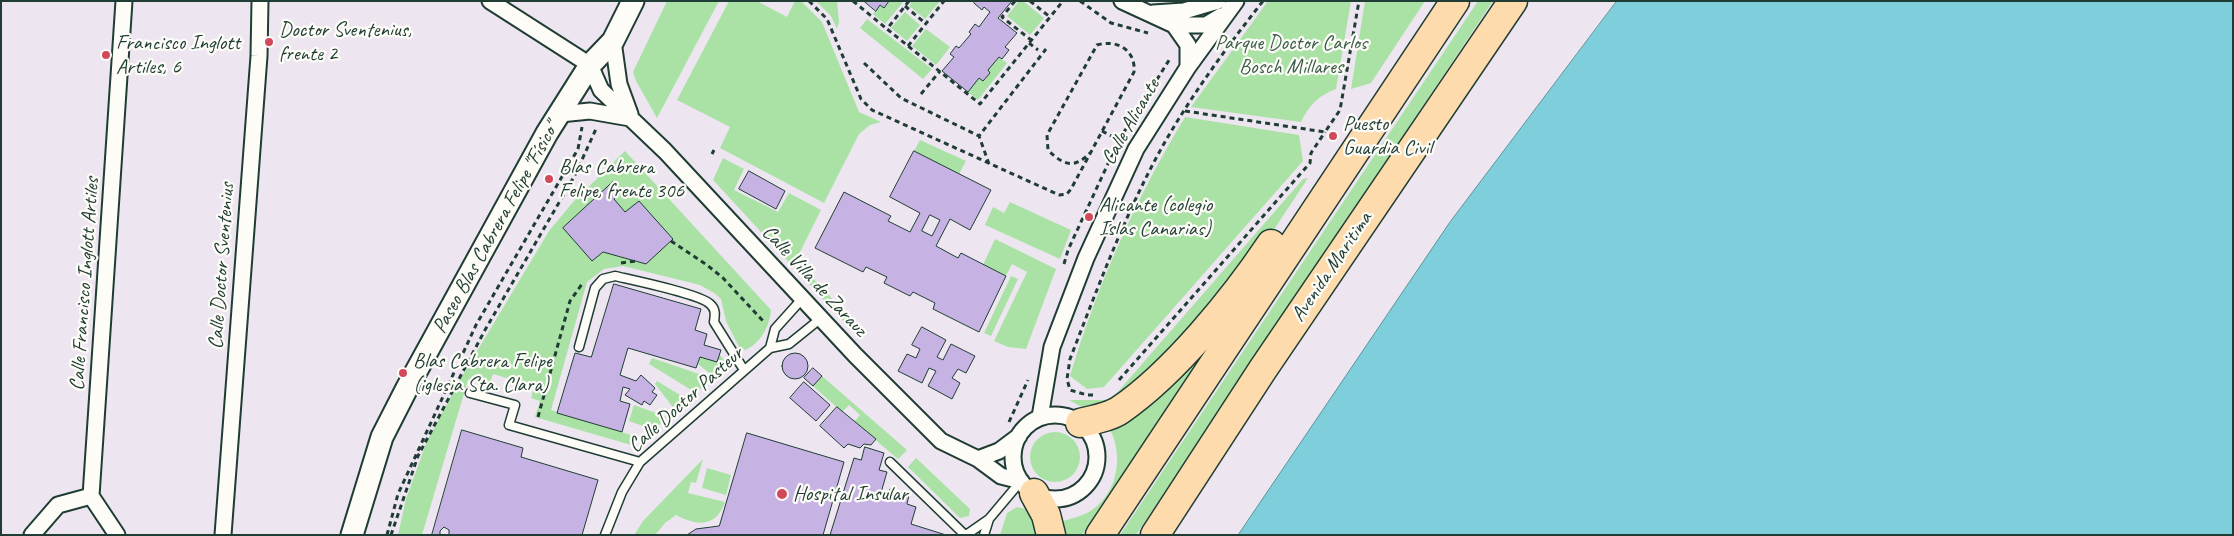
<!DOCTYPE html>
<meta charset="utf-8">
<style>
body{margin:0}
#map{position:relative;width:2234px;height:536px;overflow:hidden;background:#ede6f1;font-family:Caveat,sans-serif}
canvas{display:block}
.frame{position:absolute;inset:0;border:2px solid #1f3d34;pointer-events:none}
</style>
<div id="map">
<canvas width="2234" height="536"></canvas>
<div class="frame"></div>
</div>
<script>
const ctx = document.querySelector('canvas').getContext('2d');
ctx.lineJoin = 'round';
function fillPath(path, color) { ctx.fillStyle = color; ctx.fill(path, 'evenodd'); }
function stroke(path, color, width, dash) { ctx.strokeStyle = color; ctx.lineWidth = width; ctx.lineCap = dash ? 'butt' : 'round'; ctx.setLineDash(dash || []); ctx.stroke(path); }
function label(font, color, halo, rows, align = 'center') {
  ctx.font = font + ' Caveat,sans-serif'; ctx.lineWidth = 4.5; ctx.setLineDash([]); ctx.textBaseline = 'middle'; ctx.strokeStyle = halo; ctx.fillStyle = color; for (const [text, x, y, turn = 0] of rows) {
    ctx.save(); ctx.translate(x, y); ctx.rotate((+turn || 0) * Math.PI / 180); ctx.textAlign = isNaN(turn) ? turn : align; if (halo) ctx.strokeText(text, 0, 0); ctx.fillText(text, 0, 0); ctx.restore();
  }
}
const green = new Path2D(`
 M667,1H719L657,118L636,81L633,72Z
 M729,1H757L787,17L795,1H801L822,22L859,112L881,122L870,125L859,134L824,203L720,148L730,127L677,100Z
 M816,1H837L839,22L837,29L831,16Z
 M889,1H904L885,24L873,14L880,5L884,8Z
 M912,1H940L925,19L909,6Z
 M1019,1H1023L1044,18L1030,35L1007,16Z
 M1268,1H1351L1336,89C1318,96 1309,105 1301,122L1191,107Z
 M1365,1H1425L1371,83L1351,89Z
 M1478,1H1493L1136,535H1120Z
 M905,12L920,25L907,41L891,28Z
 M867,19L932,69L923,79L860,28Z
 M926,29L950,47L936,65L912,46Z
 M999,57L1007,63L978,100L968,92L979,78L983,81L990,73L988,70Z
 M1185,117L1299,135L1303,161L1104,387L1087,389L1070,376C1097,286 1136,198 1185,117Z
 M920,140L966,161L959,174L914,151Z
 M625,151L771,310C770,326 760,344 745,350L740,349L726,321L721,299L714,293L700,285L623,266L604,269L587,282L551,410L634,436L637,440L631,445L535,417L540,401L531,398L534,386L493,374L489,386L468,380L422,535H398L406,499L427,441L461,378L549,231L573,202Z
 M723,158L744,169L734,190L778,212L789,193L821,210L796,260L864,333L859,338L713,180Z
 M1308,178L1252,263L1147,379L1094,410L1080,406L1069,400H1105L1115,395L1303,179Z
 M1010,202L1071,230L1060,259L985,225L993,207L1004,213Z
 M995,239L1056,269L1026,349L1008,347L994,341L1027,272L1012,264L1006,276L983,265Z
 M1011,276L1018,279L991,336L984,333Z
 M1222,329L1082,535H1063V521C1073,518 1083,516 1092,510C1119,491 1124,453 1108,426Z
 M719,354L724,360L722,366L713,376L698,364L700,357Z
 M652,358L702,375L706,379V384L696,393L649,364Z
 M822,376L907,450L898,459L854,422L860,415L849,405L842,412L813,386Z
 M657,381L688,400L675,410L655,384Z
 M634,405L667,417L654,430L629,421Z
 M1030 457a25 25 0 1 1 50 0a25 25 0 1 1-50 0Z
 M916,458L970,509L969,516L960,518L908,467Z
 M703,459L696,483L691,482L688,493L725,502C716,528 697,526 676,515L665,523L655,535H634L643,521Z
 M707,468L731,475L726,495L702,488Z
 M1017,507L1030,510L1044,535H1000L1007,513Z`);
const water = new Path2D(`
 M1617,1H2233V535H1238L1450,222Z`);
const building = new Path2D(`
 M864,1H889L884,8L880,5L876,11Z
 M975,1H1012L998,18L1017,33L1005,47L1009,50L1002,59L999,57L988,70L990,73L983,81L979,78L968,92L942,71L954,57L950,54L956,46L959,48L971,34L969,32L975,24L979,27L990,12L984,7L982,10L974,3Z
 M914,151L991,190L970,230L950,219L936,246L958,258L961,253L1006,276L979,332L933,309L935,303L913,292L910,296L884,283L887,277L866,267L863,272L815,248L844,192L891,216L888,221L910,232L920,213L890,197ZM930,215L940,220L932,236L922,231Z
 M749,171L785,191L776,209L739,189Z
 M613,182L621,192L614,199L625,212L639,201L673,239L646,264L603,252L592,261L563,228Z
 M614,284L701,309L695,330L707,334L704,345L721,350L717,362L700,357L696,368L628,348L620,375L636,381L641,375L655,388L652,392L657,395L650,405L644,401L642,405L625,395L630,389L623,387L620,401L630,404L622,432L557,413L575,353L591,357Z
 M922,327L946,340L937,357L943,360L951,344L975,356L966,373L958,369L952,378L960,383L952,399L928,386L936,371L929,368L922,383L898,371L907,354L916,358L920,349L912,345Z
 M782 366a13 13 0 1 1 26 0a13 13 0 1 1-26 0Z
 M813,368L822,376L813,386L804,378Z
 M804,382L830,405L816,421L790,398Z
 M837,407L876,439L871,445L864,444L860,448L848,444L844,448L820,426Z
 M462,430L523,448L521,457L598,480L582,535H449V530L444,527L440,531V535H432Z
 M747,433L844,462L823,535H687L696,529L719,526Z
 M865,447L884,453L879,470L887,472L880,496L887,498L890,489L909,495L907,504L916,507L911,524L946,535H830L854,458L861,460Z`);
const path = new Path2D(`
 M809,1L827,19L861,99L872,110L1059,195L1067,194L1071,189L1134,72C1136,50 1117,39 1097,45L1047,135L1048,150C1064,166 1075,169 1091,152
 M853,1L887,29
 M909,1L887,29L980,104L1063,1
 M1015,1L1002,17L1031,40
 M1030,1L1050,17
 M1080,1L1111,23L1148,33
 M905,6L926,24
 M1029,43L1038,50
 M908,46L944,1
 M864,63L901,98L979,136
 M921,94L940,71
 M1185,111L1325,132L1340,110L1359,1
 M1102,131L1119,140
 M712,154L714,150
 M989,164L979,136L1046,49
 M671,241L707,265L723,278L764,322
 M621,263L636,261
 M1064,264L1068,250L1119,140L1171,57
 M1119,380L1310,163L1311,153L1325,132
 M1093,395H1087L1070,390L1067,379L1070,359C1096,292 1121,225 1154,162C1184,105 1223,52 1263,1
 M538,417L570,301L582,284
 M1009,422L1028,380
 M387,535L398,494L476,325L578,149L582,127
 M391,535L418,456L485,330L575,175L596,129`);
const lane = new Path2D(`
 M579,347L595,288L603,279L615,276C632,280 700,294 710,304C716,309 715,315 714,322L744,370
 M770,348L789,344L820,319
 M470,393L515,405L509,425L640,462
 M890,462L965,535
 M605,535L622,492L640,462L770,348L775,329L802,299
 M966,535L989,519L1021,481
 M984,535L989,519`);
const street = new Path2D(`
 M490,1L590,65L601,90L665,151L855,355L941,441L978,459L1001,476L1021,481
 M1122,1L1174,25L1188,45V67
 M1153,13L1184,11L1218,1
 M1174,25H1206L1221,16
 M613,41L619,84L630,114
 M560,114L590,111L630,118
 M1013 457a42 42 0 1 1 84 0a42 42 0 1 1-84 0Z
 M1040,417L1052,347L1086,258L1136,149L1188,67L1236,1
 M978,459L999,451L1019,436
 M91,496L124,1
 M91,496L117,535
 M32,535L58,505L91,496
 M223,535L259,56L260,1`);
const secondary = new Path2D(`
 M352,535L382,437L407,388L547,133L590,65L613,41L633,1`);
const highway = new Path2D(`
 M1080,423C1092,420 1110,417 1120,410C1174,373 1235,298 1271,244
 M1034,493L1046,515L1051,535
 M1100,535L1455,1
 M1155,535L1263,369L1513,1`);
const markers = [
 [269,42,5,"#d1495b"],
 [106,55,5,"#d1495b"],
 [1333,136,5,"#d1495b"],
 [549,179,5,"#d1495b"],
 [1089,217,5,"#d1495b"],
 [403,373,5,"#d1495b"],
 [782,494,6,"#d1495b"]
];
const poiNames = [
 ["Doctor Sventenius,",279,30],
 ["frente 2",279,54],
 ["Francisco Inglott",116,43],
 ["Artiles, 6",116,67],
 ["Puesto",1343,124],
 ["Guardia Civil",1343,148],
 ["Blas Cabrera",559,167],
 ["Felipe, frente 306",559,191],
 ["Alicante (colegio",1099,205],
 ["Islas Canarias)",1099,229],
 ["Blas Cabrera Felipe",413,361],
 ["(iglesia Sta. Clara)",413,385],
 ["Hospital Insular",793,494]
];
const parkNames = [
 ["Parque Doctor Carlos",1291,43],
 ["Bosch Millares",1291,67]
];
const streetNames = [
 ["Calle Alicante",1131,122,-60],
 ["Paseo Blas Cabrera Felipe \"Físico\"",496,228,-61],
 ["Calle Doctor Sventenius",222,266,-86],
 ["Avenida Maritima",1332,267,-56],
 ["Calle Villa de Zarauz",814,281,47],
 ["Calle Francisco Inglott Artiles",85,284,-86],
 ["Calle Doctor Pasteur",686,400,-42]
];
fillPath(green, '#aae2a6');
fillPath(water, '#7fcedc');
stroke(water, '#599499', 1);
fillPath(building, '#c7b3e3');
stroke(building, '#1f3d34', 1);
stroke(lane, '#1f3d34', 11);
stroke(street, '#1f3d34', 19);
stroke(secondary, '#1f3d34', 25);
stroke(highway, '#1f3d34', 31);
stroke(path, '#1f3d34', 3, [5, 4]);
stroke(lane, '#fdfcf7', 8);
stroke(street, '#fdfcf7', 15);
stroke(secondary, '#fdfcf7', 21);
stroke(highway, '#fedbac', 28);
for (const [x, y, r, color] of markers) { const dot = new Path2D(); dot.arc(x, y, r, 0, 2 * Math.PI); ctx.fillStyle = color; ctx.fill(dot); stroke(dot, '#fdfcf7', 2); }
label('21px', '#1f3d34', '#fdfcf7', poiNames, 'left');
label('21px', '#3b5e4b', '#fdfcf7', parkNames);
label('21px', '#1f3d34', '#fdfcf7', streetNames);
</script>
